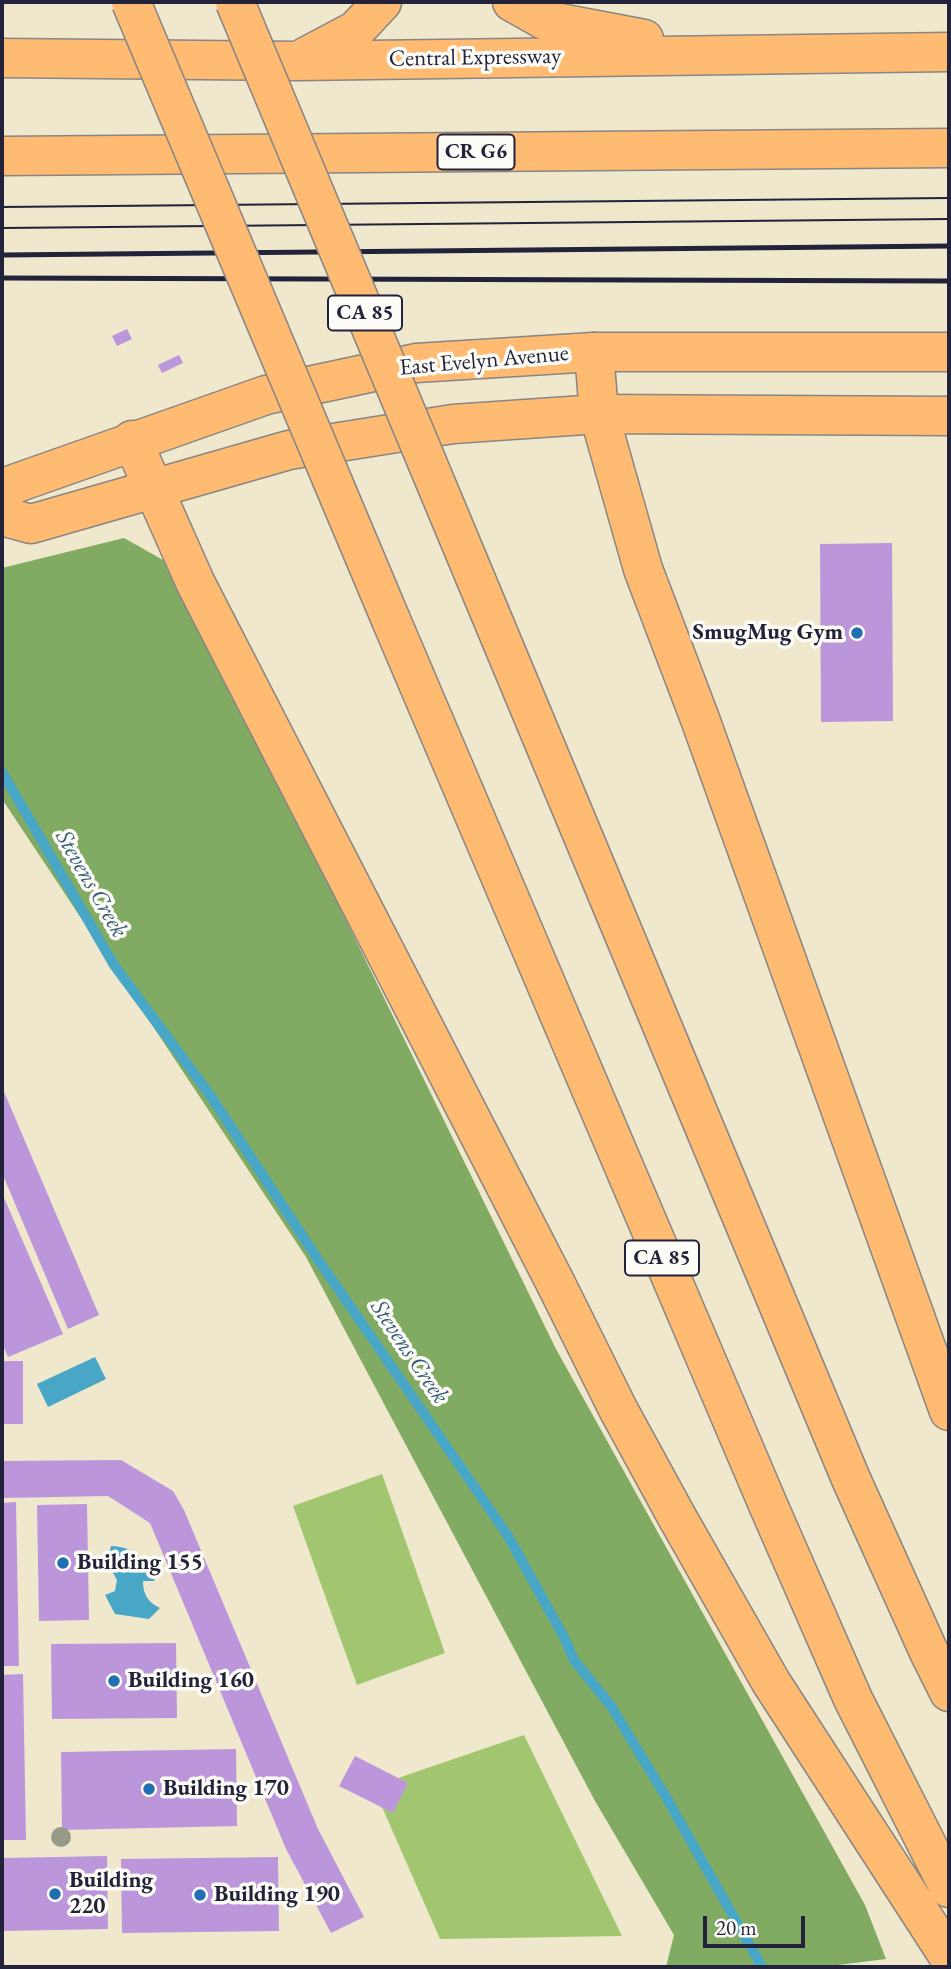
<!DOCTYPE html>
<style>
body{margin:0}
#map{position:relative;width:951px;height:1969px;overflow:hidden;background:#efe8cd;font-family:"EB Garamond",serif}
canvas{display:block}
.frame{position:absolute;inset:0;border:4px solid #22223b;pointer-events:none}
.scale{position:absolute;left:703px;top:1916px;width:102px;height:32px;box-sizing:border-box;border:4px solid #22223b;border-top:0;padding-left:9px;font-size:21px;line-height:24px;white-space:nowrap;color:#22223b;-webkit-text-stroke:5px #fdfcf7;paint-order:stroke}
</style>
<div id="map">
<canvas width="951" height="1969"></canvas>
<div class="frame"></div>
<div class="scale">20 m</div>
</div>
<script>
const ctx = document.querySelector('canvas').getContext('2d');
ctx.lineJoin = 'round';
function fillPath(path, color) { ctx.fillStyle = color; ctx.fill(path, 'evenodd'); }
function stroke(path, color, width, dash) { ctx.strokeStyle = color; ctx.lineWidth = width; ctx.lineCap = dash ? 'butt' : 'round'; ctx.setLineDash(dash || []); ctx.stroke(path); }
function label(font, color, halo, rows, align = 'center') {
  ctx.font = font + ' "EB Garamond",serif'; ctx.lineWidth = 7; ctx.setLineDash([]); ctx.textBaseline = 'middle'; ctx.strokeStyle = halo; ctx.fillStyle = color; for (const [text, x, y, turn = 0] of rows) {
    ctx.save(); ctx.translate(x, y); ctx.rotate((+turn || 0) * Math.PI / 180); ctx.textAlign = isNaN(turn) ? turn : align; if (halo) ctx.strokeText(text, 0, 0); ctx.fillText(text, 0, 0); ctx.restore();
  }
}
const green = new Path2D(`
 M382,1474L445,1653L357,1685L293,1506Z
 M524,1735L622,1936L440,1939L382,1807L408,1783L398,1778Z`);
const forest = new Path2D(`
 M124,538L172,565L556,1349L865,1905L886,1959L830,1966L666,1967L674,1935L595,1801L306,1257L2,799V568Z`);
const water = new Path2D(`
 M95,1357L106,1379L48,1407L37,1384Z
 M111,1546C134,1547 142,1557 156,1574L154,1581H143C143,1595 148,1602 160,1608L149,1619L115,1614L105,1595L115,1591L117,1580C110,1568 107,1561 111,1546Z`);
const stream = new Path2D(`
 M2,772L114,965L210,1095L317,1258L508,1536L564,1637L574,1660L611,1706L666,1797L762,1967`);
const building = new Path2D(`
 M127,329L132,339L117,346L112,336Z
 M179,355L183,363L162,373L158,365Z
 M892,543L893,721L821,722L820,544Z
 M2,1087L99,1315L68,1329L2,1173Z
 M2,1193L63,1334L8,1357L2,1343Z
 M2,1361H23V1424H2Z
 M121,1460L173,1491L184,1510L318,1829L364,1917L331,1933L286,1849L150,1523L108,1496L2,1498V1461Z
 M16,1502L19,1666H2V1503Z
 M87,1504L89,1620L39,1621L37,1505Z
 M176,1643L177,1718L52,1719L51,1644Z
 M23,1674L26,1840H2V1675Z
 M236,1749L237,1826L62,1830L61,1752Z
 M355,1756L408,1783L393,1813L339,1786Z
 M107,1856L108,1929L2,1931V1858Z
 M278,1857L279,1931L122,1933L121,1859Z`);
const major = new Path2D(`
 M2,497L11,485L266,395L416,363L594,352H949
 M2,516L31,524L289,450L453,424L599,414L949,416`);
const highway = new Path2D(`
 M512,2L544,20L644,39
 M305,57L356,30L382,2
 M2,58L298,61L949,52
 M2,156L949,148
 M594,352L599,414L643,569L700,719L949,1411
 M132,440L196,584L556,1284L618,1409L677,1517L771,1682L949,1957
 M391,620L769,1507L853,1699L949,1888
 M495,625L851,1479L929,1652L949,1692`);
const tram = new Path2D(`
 M2,207L949,198
 M2,228L949,219`);
const rail = new Path2D(`
 M2,255L949,246
 M2,278L949,281`);
const highwayBridge = new Path2D(`
 M131,2L391,620
 M235,2L495,625`);
const trees = [
 [61,1837]
];
const markers = [
 [857,633,7,"#1f6fb2"],
 [63,1563,7,"#1f6fb2"],
 [114,1681,7,"#1f6fb2"],
 [149,1789,7,"#1f6fb2"],
 [55,1894,7,"#1f6fb2"],
 [200,1895,7,"#1f6fb2"]
];
const shields = [
 [476,152,77],
 [365,313,74],
 [662,1258,74]
];
const shieldNames = [
 ["CR G6",476,152],
 ["CA 85",365,313],
 ["CA 85",662,1258]
];
const streetNames = [
 ["Central Expressway",475,58,-1],
 ["East Evelyn Avenue",484,361,-5]
];
const poiNames = [
 ["SmugMug Gym",843,633,"right"],
 ["Building 155",77,1563],
 ["Building 160",128,1681],
 ["Building 170",163,1789],
 ["Building",69,1881],
 ["220",69,1907],
 ["Building 190",214,1895]
];
const waterNames = [
 ["Stevens Creek",91,884,60],
 ["Stevens Creek",409,1352,56]
];
fillPath(green, '#a2c670');
fillPath(forest, '#81ab62');
fillPath(water, '#48a6c7');
stroke(stream, '#48a6c7', 10);
fillPath(building, '#bc96db');
stroke(major, '#888584', 41);
stroke(highway, '#888584', 41);
stroke(major, '#febb71', 38);
stroke(highway, '#febb71', 38);
stroke(tram, '#22223b', 2);
stroke(rail, '#22223b', 5);
stroke(highwayBridge, '#888584', 41, []);
stroke(highwayBridge, '#febb71', 38);
ctx.fillStyle = '#979a87';
for (const [x, y] of trees) { ctx.beginPath(); ctx.arc(x, y, 10, 0, 2 * Math.PI); ctx.fill(); }
for (const [x, y, r, color] of markers) { const dot = new Path2D(); dot.arc(x, y, r, 0, 2 * Math.PI); ctx.fillStyle = color; ctx.fill(dot); stroke(dot, '#fdfcf7', 2.5); }
for (const [x, y, w] of shields) { const box = new Path2D(); box.roundRect(x - w / 2, y - 17.5, w, 35, 5); ctx.fillStyle = '#fdfcf7'; ctx.fill(box); stroke(box, '#22223b', 2); }
label('bold 21px', '#22223b', null, shieldNames);
label('23px', '#22223b', '#fdfcf7', streetNames);
label('bold 23px', '#22223b', '#fdfcf7', poiNames, 'left');
label('italic 24px', '#335d7a', '#fdfcf7', waterNames);
</script>
